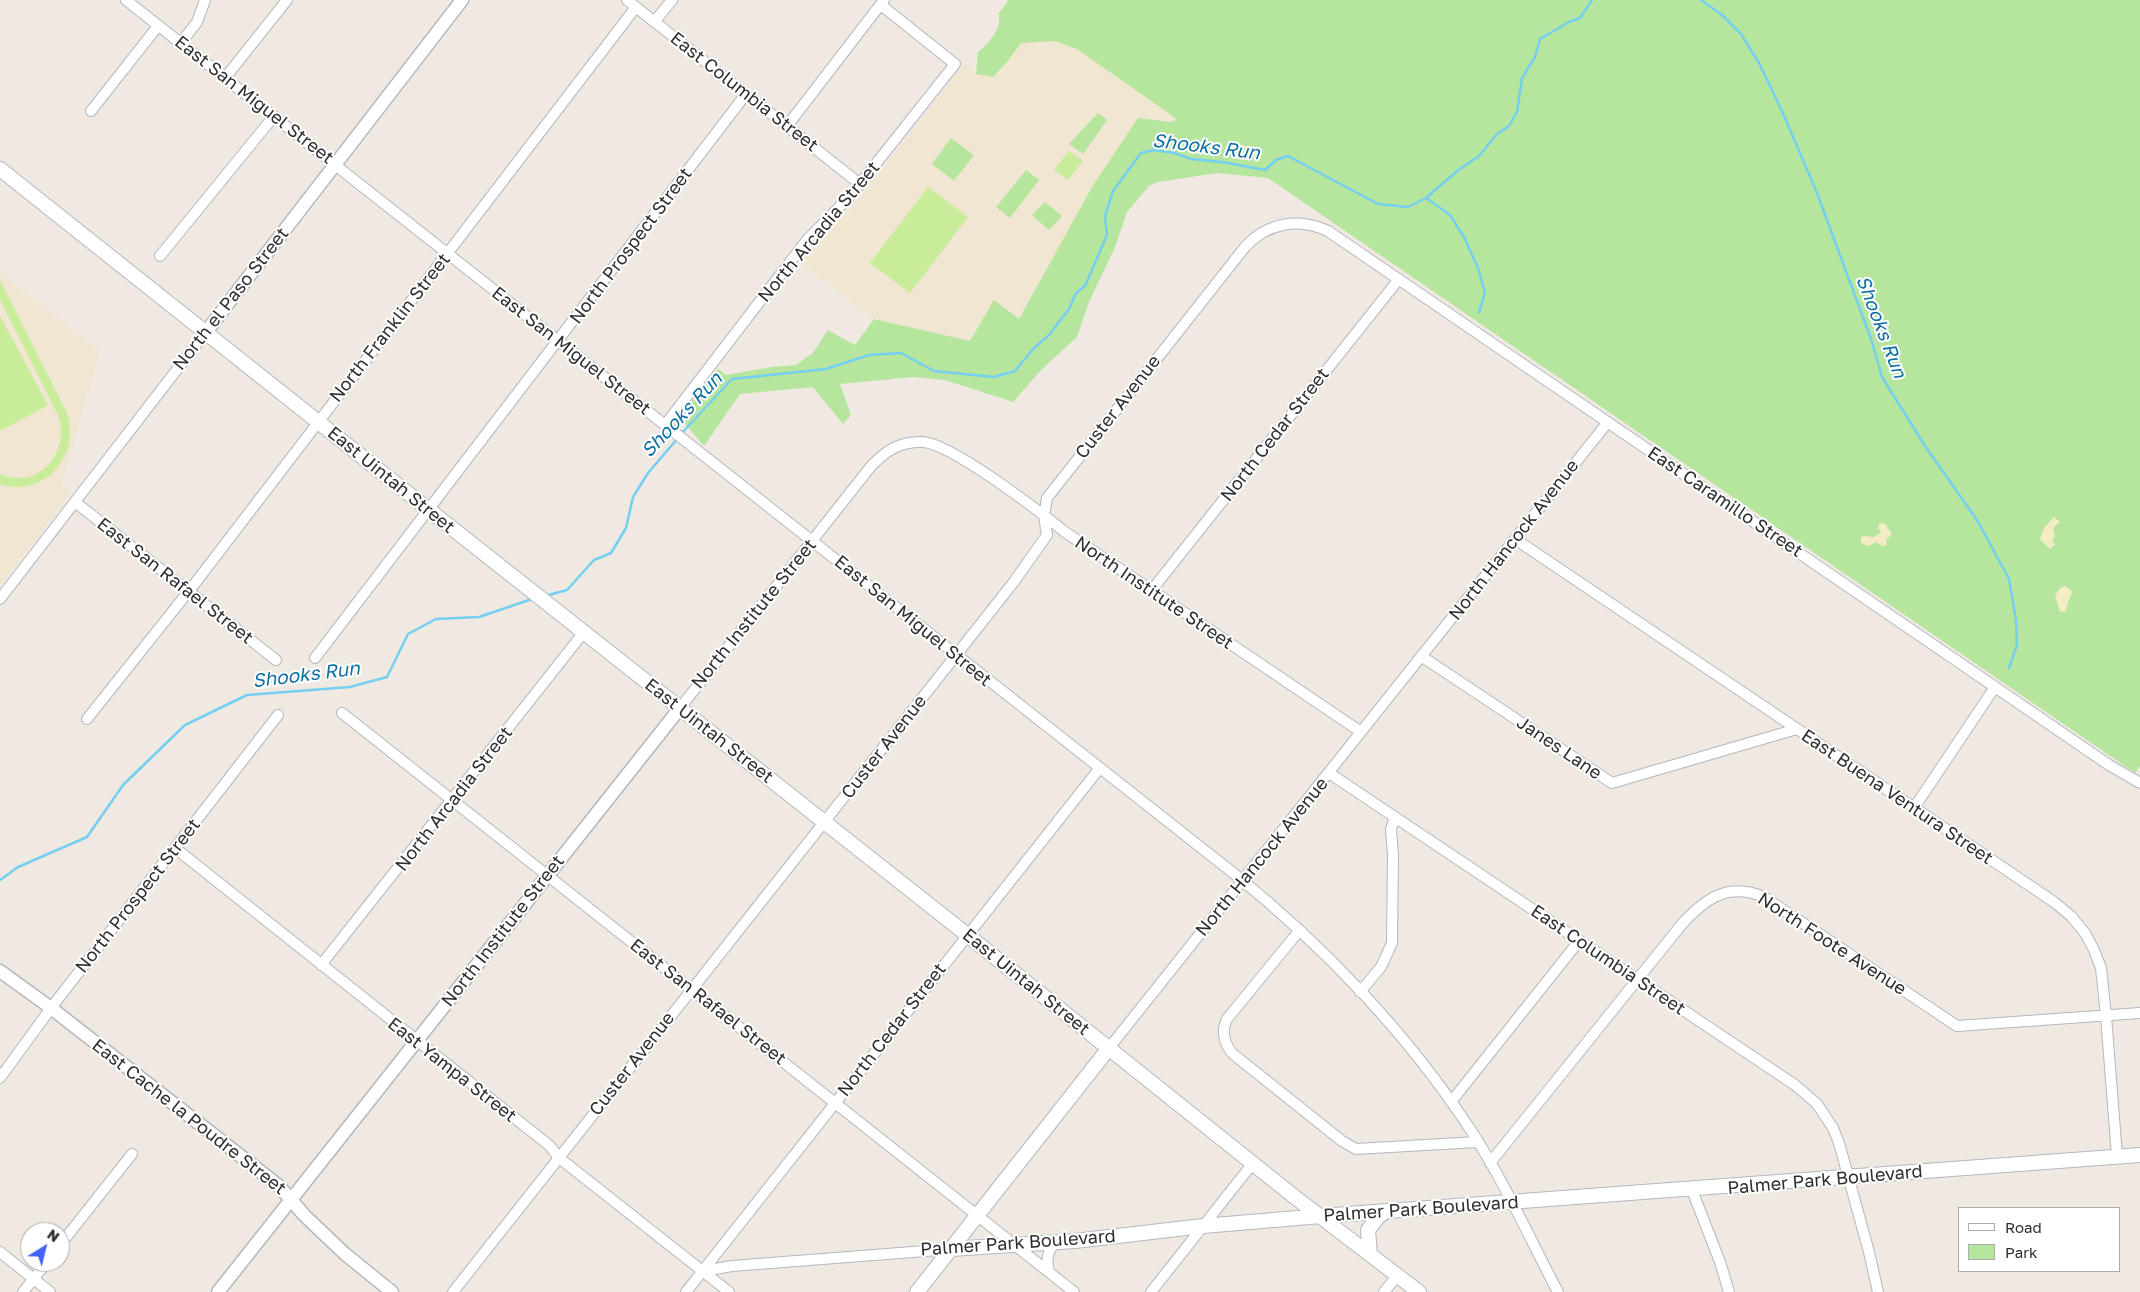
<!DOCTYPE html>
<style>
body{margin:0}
#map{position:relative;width:2140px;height:1292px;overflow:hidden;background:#efe9e1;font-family:"Golos Text",sans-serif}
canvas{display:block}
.legend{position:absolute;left:1958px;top:1207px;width:162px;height:65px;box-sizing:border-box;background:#fff;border:1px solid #ababab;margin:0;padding:6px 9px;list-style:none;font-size:15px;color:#2e2e2e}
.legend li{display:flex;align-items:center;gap:10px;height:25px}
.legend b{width:25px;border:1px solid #ababab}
.north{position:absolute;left:20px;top:1222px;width:50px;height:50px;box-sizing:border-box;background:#fff;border:1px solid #ababab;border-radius:50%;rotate:36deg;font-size:14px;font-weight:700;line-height:20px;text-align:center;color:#2e2e2e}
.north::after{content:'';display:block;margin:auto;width:18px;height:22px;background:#4264fb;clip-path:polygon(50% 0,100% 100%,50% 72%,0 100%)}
</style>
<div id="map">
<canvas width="2140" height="1292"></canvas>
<ul class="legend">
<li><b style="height:6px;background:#fff"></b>Road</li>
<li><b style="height:14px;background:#b6e59e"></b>Park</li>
</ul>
<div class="north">N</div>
</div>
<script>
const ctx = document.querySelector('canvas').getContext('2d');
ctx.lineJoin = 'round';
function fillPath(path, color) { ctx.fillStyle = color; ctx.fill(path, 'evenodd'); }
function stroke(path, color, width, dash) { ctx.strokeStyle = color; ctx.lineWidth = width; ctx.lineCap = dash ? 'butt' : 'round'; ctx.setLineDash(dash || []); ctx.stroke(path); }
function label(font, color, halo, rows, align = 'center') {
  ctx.font = font + ' "Golos Text",sans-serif'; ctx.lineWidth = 4; ctx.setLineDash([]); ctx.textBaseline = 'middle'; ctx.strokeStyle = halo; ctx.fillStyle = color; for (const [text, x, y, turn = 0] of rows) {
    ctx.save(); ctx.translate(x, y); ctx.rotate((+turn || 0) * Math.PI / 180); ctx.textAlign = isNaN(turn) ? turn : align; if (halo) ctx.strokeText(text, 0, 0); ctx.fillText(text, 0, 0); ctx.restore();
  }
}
const education = new Path2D(`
 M1024,12L1178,119L1171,122L1138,118L1092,187L1019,320L970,341L874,319L796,259L850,210L965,64L977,74Z
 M0,273L100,351L60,487L67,488L70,491L49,522L0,585Z`);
const green = new Path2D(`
 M1007,0H2140V766L2135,773L1268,178L1217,173L1158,182L1149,186L1127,212L1115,247L1089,302L1077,337L1042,369L1013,402L945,380L913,377L840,384L851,415L843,424L813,387L740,394L704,446L679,417L718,369L726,375L772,367L796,365L813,353L828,330L855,345L874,319L970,341L994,300L1019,319L1092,187L1138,118L1171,122L1177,119L1077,49L1055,41L1021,43L1008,61L993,77L976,74L978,52C991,41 1001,30 999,13L1008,1Z
 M1098,113L1107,120L1083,154L1069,144Z
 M951,138L974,155L954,181L932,164Z
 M1026,170L1039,180L1010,218L996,207Z
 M1045,202L1062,216L1049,230L1032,215Z`);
const sand = new Path2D(`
 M2054,517L2060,522L2053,528L2055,536L2052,541L2055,545L2050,549L2040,539L2044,528Z
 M1881,523L1885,524L1892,534L1886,540L1887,545L1882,546L1876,542L1869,546L1861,543V537L1864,536L1873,537L1881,533L1878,526Z
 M2065,586L2071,590L2072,593L2068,602L2066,611L2063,612L2060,611L2055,596L2060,588Z`);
const pitch = new Path2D(`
 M1069,151L1083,161L1068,180L1054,170Z
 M928,187L968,217L910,293L870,263Z
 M0,280L66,411C83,453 45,499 0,484V474C38,491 72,452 58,415L0,300Z
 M0,316L48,405L0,431Z`);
const stream = new Path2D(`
 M1701,0L1722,15L1741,34L1759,63L1782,111L1817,193L1871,339L1882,377L1925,446L1977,520L2009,579L2016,620L2017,645L2009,668
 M1426,198L1450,215L1464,237L1478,268L1485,293L1479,312
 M681,434L732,379L826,369L869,355L901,353L934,371L994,377L1015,371L1033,349L1049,335L1069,309L1076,293L1085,286L1107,235L1105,216L1113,191L1141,153L1154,150L1174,153L1191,159L1222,162L1265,170L1276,160L1288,156L1378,204L1408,207L1426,198L1457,171L1479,156L1497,134L1509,126L1517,112L1522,78L1535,57L1540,39L1569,22L1580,18L1592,0
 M545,596L567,590L594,560L611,553L626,528L633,497L648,473L678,438
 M0,880L18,867L87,837L123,785L185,725L247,695L350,687L387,677L408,634L436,619L479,617L532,599`);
const minor = new Path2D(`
 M126,0L1232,872C1323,945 1408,1034 1472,1132C1505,1183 1530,1239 1558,1292
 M627,0L860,184
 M655,21L672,0
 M181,43L197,22L205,0
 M225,78L287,0
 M91,111L158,26
 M787,126L884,0
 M160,256L274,116
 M665,425L807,240L851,195L955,64L881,5
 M75,502L276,660
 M1515,539L2054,902L2071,916L2085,933L2094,950L2101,968L2106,1016L2117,1156
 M1151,591L1399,279
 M0,599L206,332
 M1421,656L1612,783L1797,729
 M315,658L746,94
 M680,708L872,465C887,450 901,441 923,442C952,444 1039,511 1065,532L1361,732
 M342,713L1074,1292
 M87,719L196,582L636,7
 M1329,773L1795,1085L1817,1104L1833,1128L1839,1143L1869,1252L1878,1292
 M1914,808L1995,687
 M175,848L550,1146L558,1157L729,1292
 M1299,931L1227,1019C1221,1031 1224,1044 1233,1054L1342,1141L1356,1149L1477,1142
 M321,965L584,632
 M1360,992L1381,967L1392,943L1393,855L1391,829L1395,817
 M1109,1048L1608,422
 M0,1078L51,1008L278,715
 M1451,1102L1579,941
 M1490,1163L1682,924C1706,898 1728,882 1764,897L1957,1026L2140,1013
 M1692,1190L1720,1262L1729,1292
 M60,1245L132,1154
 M0,1252L50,1292
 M703,1271L732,1266L951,1249
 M1049,1272C1046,1260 1047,1251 1056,1242
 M23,1292L47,1262
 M453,1292L1013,583L1047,535L1044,516L1047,498L1245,247C1267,223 1298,217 1328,231L1995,687L2109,765L2140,783
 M686,1292L1099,769
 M1151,1292L1253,1163
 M1384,1292L1398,1275`);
const tertiary = new Path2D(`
 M206,332L462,0
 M0,971L51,1008L279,1186L305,1216L345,1254L392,1292
 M218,1292L680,708`);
const secondary = new Path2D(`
 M0,169L429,510L956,926L1296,1198L1419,1292
 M951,1249L1075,1241L1203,1226L1321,1216L2140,1155
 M1370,1254L1368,1230L1379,1216L1385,1212
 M917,1292L1109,1048`);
const streetNames = [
 ["East Columbia Street",744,92,38],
 ["East San Miguel Street",254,100,38],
 ["North Arcadia Street",819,232,-50],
 ["North Prospect Street",631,246,-53],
 ["North el Paso Street",231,299,-52],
 ["North Franklin Street",390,328,-52],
 ["East San Miguel Street",571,351,38],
 ["Custer Avenue",1118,407,-52],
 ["North Cedar Street",1275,435,-52],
 ["East Uintah Street",391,480,39],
 ["East Caramillo Street",1725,502,34],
 ["North Hancock Avenue",1514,540,-52],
 ["East San Rafael Street",175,581,38],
 ["North Institute Street",1154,593,34],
 ["North Institute Street",754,614,-51],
 ["East San Miguel Street",913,621,39],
 ["East Uintah Street",709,731,38],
 ["Custer Avenue",884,747,-52],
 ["Janes Lane",1559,748,34],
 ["East Buena Ventura Street",1897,797,34],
 ["North Arcadia Street",454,799,-52],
 ["North Hancock Avenue",1262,857,-51],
 ["North Prospect Street",138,896,-52],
 ["North Institute Street",503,931,-52],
 ["North Foote Avenue",1832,944,33],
 ["East Columbia Street",1608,960,34],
 ["East Uintah Street",1026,982,39],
 ["East San Rafael Street",708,1002,38],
 ["North Cedar Street",892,1030,-52],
 ["Custer Avenue",632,1064,-52],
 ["East Yampa Street",452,1070,38],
 ["East Cache la Poudre Street",189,1117,38],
 ["Palmer Park Boulevard",1825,1180,-5],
 ["Palmer Park Boulevard",1421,1209,-4],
 ["Palmer Park Boulevard",1018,1243,-4]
];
const waterNames = [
 ["Shooks Run",1206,147,7],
 ["Shooks Run",1881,327,69],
 ["Shooks Run",682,415,-47],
 ["Shooks Run",306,675,-7]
];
fillPath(education, '#f0e6d1');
fillPath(green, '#b6e59e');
fillPath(sand, '#f3ecc5');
fillPath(pitch, '#c9ec9a');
stroke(stream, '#75cff0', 2.5);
stroke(minor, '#b4b7c1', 12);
stroke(tertiary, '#b4b7c1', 15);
stroke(secondary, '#b4b7c1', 16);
stroke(minor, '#fff', 10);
stroke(tertiary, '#fff', 12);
stroke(secondary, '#fff', 14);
label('18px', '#2e2e2e', '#fff', streetNames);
label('italic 19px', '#0d6fa3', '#fff', waterNames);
</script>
